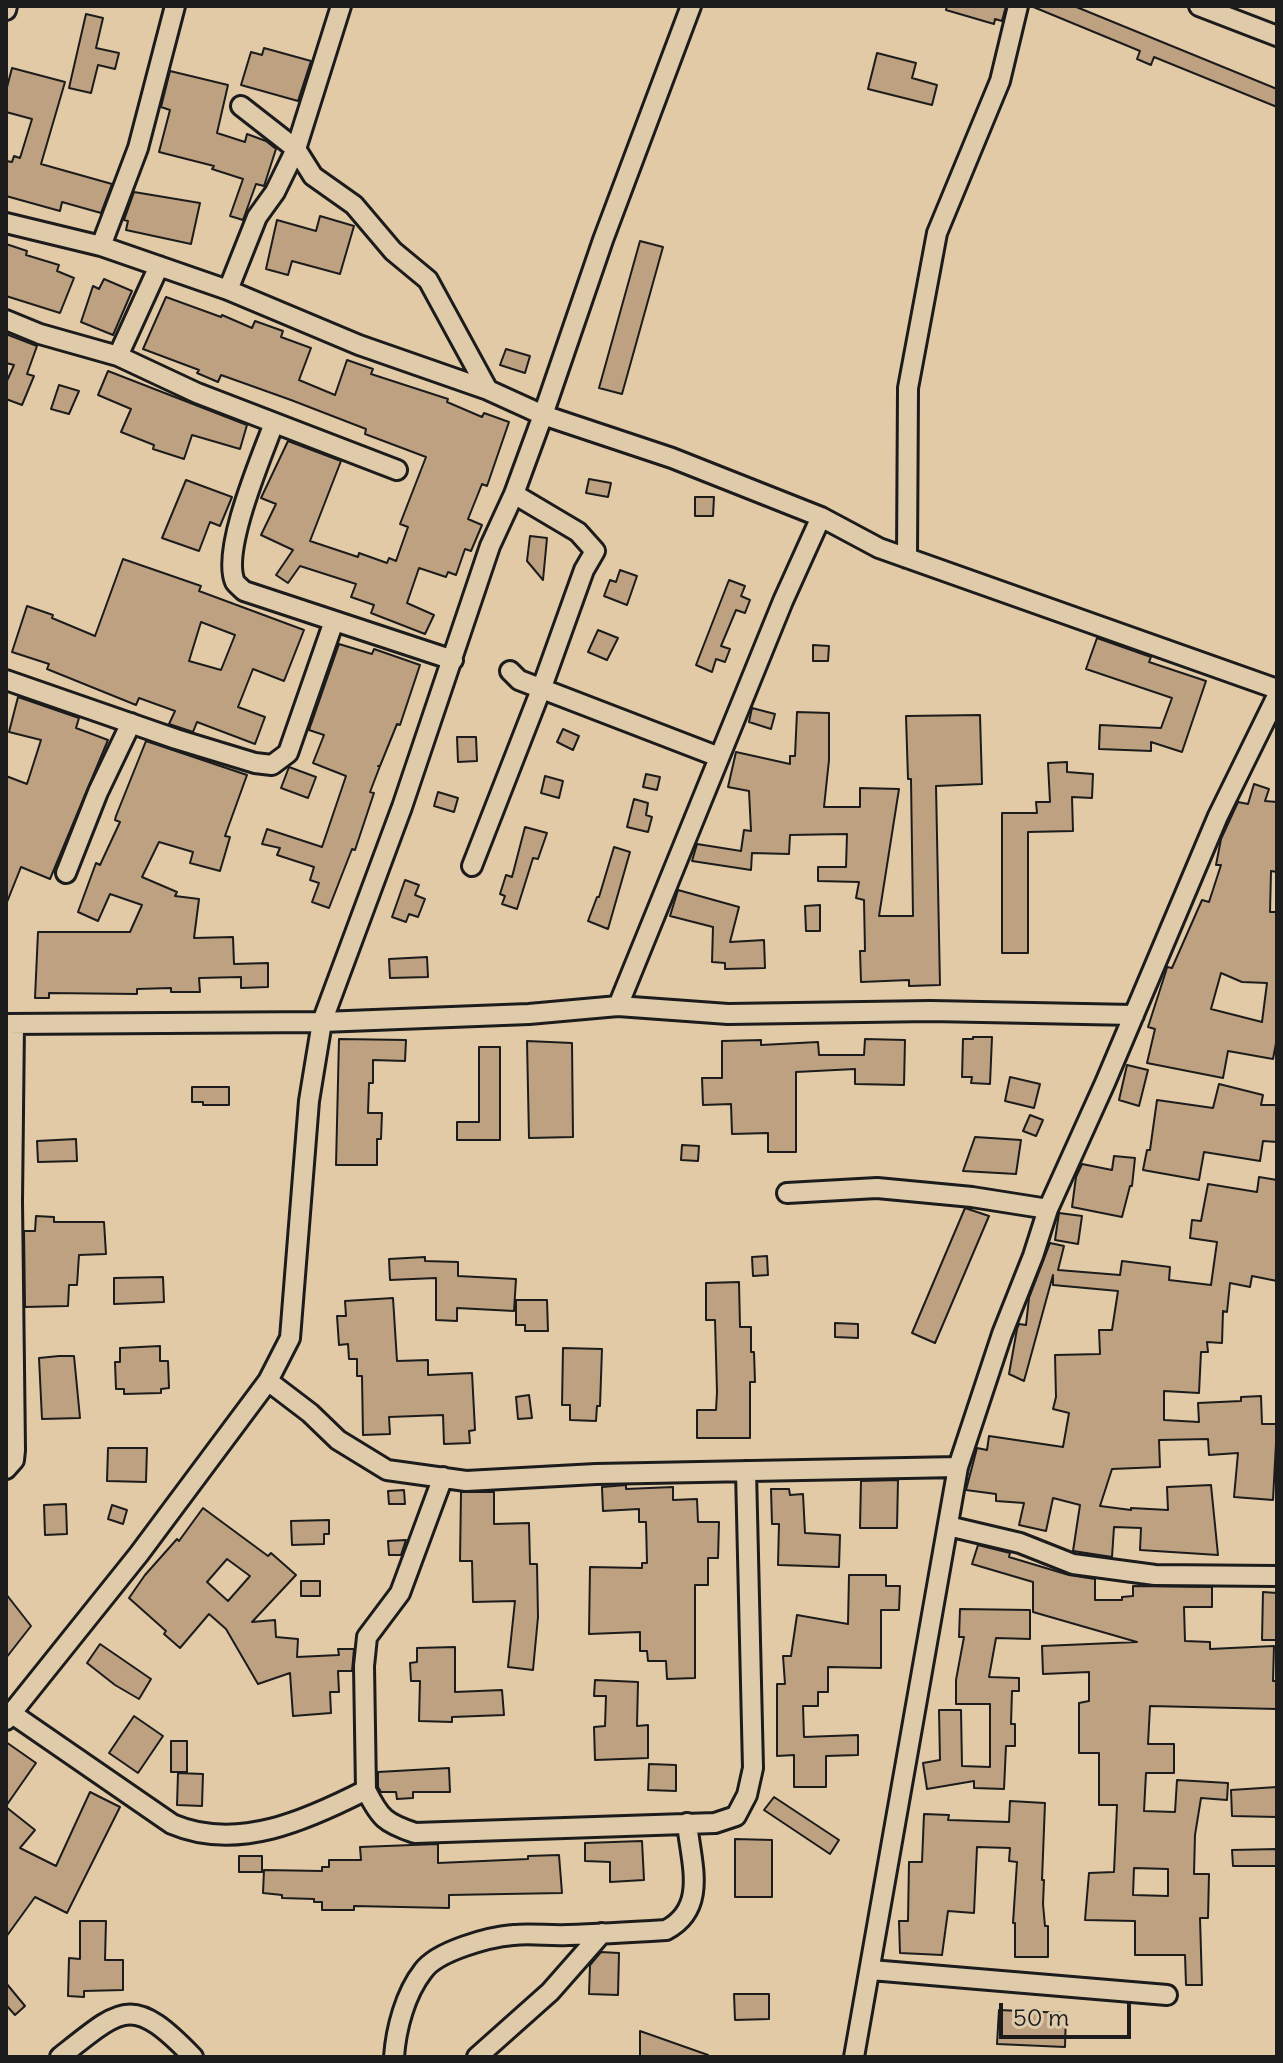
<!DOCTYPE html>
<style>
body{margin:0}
#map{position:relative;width:1283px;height:2063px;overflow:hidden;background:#e2caa7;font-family:Delius,sans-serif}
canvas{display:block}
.frame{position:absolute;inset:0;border:8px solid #1c1c1c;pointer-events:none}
.scale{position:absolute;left:999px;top:2003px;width:132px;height:36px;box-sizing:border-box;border:4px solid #1c1c1c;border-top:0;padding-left:10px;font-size:24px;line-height:28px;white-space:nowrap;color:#1c1c1c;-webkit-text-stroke:6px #dfcbaa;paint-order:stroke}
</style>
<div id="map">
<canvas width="1283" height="2063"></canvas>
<div class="frame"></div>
<div class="scale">50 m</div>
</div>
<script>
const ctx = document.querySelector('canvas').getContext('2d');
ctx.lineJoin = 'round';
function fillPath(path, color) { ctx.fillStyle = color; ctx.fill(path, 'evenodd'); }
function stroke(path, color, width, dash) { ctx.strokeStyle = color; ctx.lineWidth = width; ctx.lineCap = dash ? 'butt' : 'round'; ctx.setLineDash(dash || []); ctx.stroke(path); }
const building = new Path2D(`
 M947,6H1006L1002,21L995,19L994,24L946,10Z
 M1031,6H1074L1277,89V107L1154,57L1151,65L1137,59L1140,51Z
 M86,14L103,18L96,48L119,53L115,69L98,65L91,93L69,88Z
 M264,48L311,61L298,101L241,85L251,52L262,55Z
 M877,53L916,63L912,78L937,85L932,105L868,89Z
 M12,68L65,82L41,164L112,184L101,213L62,202L60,211L6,196V161L12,162L14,156L20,158L32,119L6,112V91Z
 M170,71L228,85L217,133L245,142L247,134L266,141L276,149L264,186L256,184L243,220L230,216L243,179L212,169L214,166L159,152L170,110L161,107Z
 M134,192L200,203L191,244L126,230L128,221L124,220Z
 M320,216L354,226L340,274L292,261L288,275L266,269L277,220L316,231Z
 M640,241L663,247L622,394L599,388Z
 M6,244L27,251L26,255L59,265L57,271L74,278L60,313L6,296Z
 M104,279L132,291L113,335L81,322L93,286L99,289Z
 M166,297L221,317L222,315L252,328L255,321L283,331L281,337L311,348L299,380L335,395L347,360L373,369L371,374L448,399L447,402L482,417L484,413L509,422L487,486L482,484L468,519L482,525L471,551L465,549L456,575L448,572L446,577L419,568L407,603L434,615L425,634L371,613L374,605L351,597L356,584L300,566L288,583L276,575L293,550L261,535L276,504L261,498L288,441L341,461L310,541L358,557L359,553L387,563L389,558L396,561L408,527L400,524L426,457L365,434L366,429L291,400L221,375L218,382L197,373L199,370L143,349Z
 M6,334L37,346L27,374L34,376L22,405L6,399V383L14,365L6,363Z
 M506,349L530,356L525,373L500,365Z
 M108,371L247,425L240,449L192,435L184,459L153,449L154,445L121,432L131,409L98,395Z
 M59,385L79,391L69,414L51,409Z
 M589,479L611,483L608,497L586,493Z
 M186,480L232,497L220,526L210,522L199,551L162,538Z
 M695,497H714L713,516H695Z
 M530,536L547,538L543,580L527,561Z
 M123,559L201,586L199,591L304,630L284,681L253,669L238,707L265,717L255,744L197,722L193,732L169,724L175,711L139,698L136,705L47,669L49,664L12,652L27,606L53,615L52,618L95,636ZM201,622L235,635L221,670L189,661Z
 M620,570L637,576L627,605L604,596L610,580L616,582Z
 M729,580L745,586L741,596L750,600L745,613L736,610L721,646L730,649L725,662L716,659L712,672L696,665Z
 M598,630L618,638L607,660L588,652Z
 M1097,638L1151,657L1149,662L1206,681L1182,752L1151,742V751L1099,749L1100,725L1161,728L1172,698L1086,669Z
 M339,644L372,654L374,649L420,665L400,725L397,724L380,766H378H380L370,792L374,793L355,850L352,849L329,908L312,902L319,883L310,880L314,867L277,855L280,848L262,844L267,829L322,847L346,776L313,763L324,735L309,730Z
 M813,645L829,646L828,661H813Z
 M18,697L79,718L76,728L108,740L50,879L21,867L7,902L6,776L27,784L41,740L9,732Z
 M752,708L775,714L771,729L749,722Z
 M797,712L829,713V760L824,807H860V788L899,789L879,916H913L911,779H908L906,716L980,715L982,784L936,786L940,985L909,986V980L861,982L860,951H865L864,900L856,898L859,882L818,881V867H846L847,834L790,835L789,854L752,853L751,870L692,861L697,844L741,851L744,830L751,831L749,791L728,787L736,752L790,764V756H795Z
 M563,729L579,736L573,750L557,742Z
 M457,737H476L477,761L458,762Z
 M146,741L247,775L225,836L230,837L220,871L190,863L193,852L159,842L142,877L177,892L175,896L199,899L194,938L233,937L234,964L268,963V987L241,988V977L199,978L200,992H171V988L137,989V994L49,993V998H35L38,932H130L142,905L110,894L98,921L78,912L96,863L100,865L120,822L115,820L116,816Z
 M1067,762V772L1093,774L1092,798L1072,797L1073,831L1028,832V953H1002V813H1037L1036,802H1050L1048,763Z
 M289,767L316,777L308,798L281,788Z
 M646,774L660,777L657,790L643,787Z
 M545,776L563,781L559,798L541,793Z
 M1254,784L1269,789L1265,801L1277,802V872L1271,871L1270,912H1277V1038L1273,1059L1228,1051L1223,1078L1147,1063L1155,1029L1148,1027L1166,971L1167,967L1172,968L1202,900L1209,902L1221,865H1216L1221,839L1238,802L1248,804ZM1221,973L1242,982L1267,983L1262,1022L1211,1009Z
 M438,792L458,798L454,812L434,806Z
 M634,799L648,803L646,815L652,817L648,832L627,827Z
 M525,827L547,833L538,859L533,858L517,909L502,904L505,896L500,894L506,875L512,877Z
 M614,847L630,852L608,929L588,921L597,897H599Z
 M405,880L419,885L415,895L425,899L418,917L409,914L406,922L392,917Z
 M678,890L739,907L730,942L764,940L765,968L725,969V963L712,962L713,927L670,916Z
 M820,905V931H806L805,906Z
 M427,957L428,977L390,978L389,959Z
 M973,1037H992L990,1084L971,1083L972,1077H962L963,1039H973Z
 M339,1039L406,1040L405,1061L373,1060V1083H369L368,1113H382L381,1139H377V1165H336Z
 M865,1039L905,1040L904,1085L855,1084V1069L796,1072V1152H768V1133L732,1134L731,1104L703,1105L702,1078H722V1041L761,1040V1045L818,1042L819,1055H864Z
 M527,1041L572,1043L573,1137L529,1138Z
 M479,1047H500V1140H457V1122H479Z
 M1127,1065L1148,1070L1139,1106L1119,1100Z
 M1010,1077L1040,1084L1034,1108L1005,1101Z
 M1219,1084L1263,1095L1261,1105H1277V1142L1263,1141L1260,1161L1204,1152L1199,1180L1143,1170L1147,1150H1150L1157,1100L1213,1108Z
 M192,1087H229V1105H203V1102H192Z
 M1030,1115L1043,1120L1036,1136L1023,1131Z
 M975,1137L1021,1140L1016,1174L963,1171Z
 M76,1139L77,1161L38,1162L37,1141Z
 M682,1145L699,1146L698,1161L681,1160Z
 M1114,1156L1135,1158L1132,1186H1130L1122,1217L1072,1207L1076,1177L1082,1164L1112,1170Z
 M1259,1177L1277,1180V1281L1252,1276L1250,1287L1230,1283L1227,1312L1223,1311L1222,1343L1207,1342L1208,1352H1201L1199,1393L1164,1391V1420L1199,1422L1198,1403L1241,1401V1397L1261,1396L1262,1424H1277L1273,1500L1234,1497L1238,1453L1209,1455L1208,1439L1159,1440L1160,1467L1112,1469L1100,1506L1131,1510V1508L1168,1510L1167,1487L1211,1485L1218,1555L1140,1550L1141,1528L1114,1527L1112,1557L1073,1551L1080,1505L1053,1498L1046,1531L1019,1525L1024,1503L996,1501V1494L966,1490L977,1448L987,1450L989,1436L1063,1447L1069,1413L1053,1409L1056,1397L1055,1355L1100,1354L1099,1330H1112L1118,1291L1053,1285V1275L1024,1381L1009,1374L1017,1329L1019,1324L1026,1325L1029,1298L1050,1243L1064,1246L1058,1270L1120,1275L1122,1261L1170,1267L1169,1280L1211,1285L1217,1242L1190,1238L1192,1220L1201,1221L1208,1184L1257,1192Z
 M965,1208L989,1216L935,1343L912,1333Z
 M1059,1213L1082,1216L1078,1244L1055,1240Z
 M36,1216L54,1217V1222H104L106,1254L79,1255L77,1285H69L68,1306L25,1307L24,1231H35Z
 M767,1256L768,1275L753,1276L752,1257Z
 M425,1257V1261L458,1262V1276L516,1279L514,1311L457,1308V1321L436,1320V1278L390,1280L389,1259Z
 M163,1277L164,1302L114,1304V1278Z
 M739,1282L740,1327H751V1352H754L755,1382H750V1438H697V1410H716L717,1392L715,1320H706V1283Z
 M393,1298L397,1361L428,1360V1375L472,1373L475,1430L469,1431L470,1443L444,1444L443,1415L389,1417L390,1434L363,1435L362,1376H357V1359H349L348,1344L339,1345L337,1316H346L345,1301Z
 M516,1300H547L548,1331H525V1325H516Z
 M835,1323L858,1324V1338L835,1337Z
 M160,1346V1361H168L169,1388L161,1389V1393L124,1394V1389H116L115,1362H120V1348Z
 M563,1348L602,1349L600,1406H597L596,1421L570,1420V1405H562Z
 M59,1356H74L80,1418L42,1419L39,1358Z
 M529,1395L532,1418L518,1419L516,1397Z
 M108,1448H147L146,1482L107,1481Z
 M898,1480L897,1528H860L861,1481Z
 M626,1485V1489L673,1487V1500L697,1499L698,1522H719L718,1558H708V1585H695V1678L667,1679L666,1661H648L647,1651H640V1632L589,1634L590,1567L642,1568V1563H647L646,1522H639V1509L603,1511L602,1487Z
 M771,1489H789L790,1495L803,1494L805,1533L840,1535L839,1567L778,1565L779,1524H772Z
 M404,1490L405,1504H389L388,1491Z
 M461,1492H494V1524L529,1523L530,1564H537L538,1617L533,1670L508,1667L515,1601L473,1602L472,1561H460Z
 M66,1504L67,1534L45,1535L44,1505Z
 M112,1505L127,1510L123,1524L108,1519Z
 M203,1508L268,1556L271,1553L296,1575L252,1622L275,1620L276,1637L298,1639L297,1657L339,1655L338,1649H354L352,1671H338L339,1692H330L331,1713L293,1716L290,1673L258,1684L226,1629L209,1614L180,1648L164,1634L166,1631L129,1598L145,1575L177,1539L179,1541ZM227,1559L250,1576L228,1601L207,1582Z
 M329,1520V1534H324V1544L292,1545L291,1521Z
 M406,1540L401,1555H389L388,1541Z
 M978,1545L1010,1553L1009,1557L1069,1575L1095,1579V1600H1122V1597L1133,1596V1586L1212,1587V1607H1184L1185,1641L1210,1642V1649L1274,1646L1273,1681H1277V1709L1150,1706L1148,1744H1174V1773H1146L1144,1811L1175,1812L1177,1780L1228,1783L1227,1800L1201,1798L1195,1835L1194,1874H1209L1208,1918H1200L1202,1985H1186L1185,1955H1135V1921L1085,1920L1089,1873L1114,1872L1117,1805H1099V1753H1079V1703L1089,1701V1672L1043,1674L1042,1646L1137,1642L1033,1612V1582L972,1564ZM1134,1868L1168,1869V1896L1133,1895Z
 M849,1575H886V1586H900L899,1610H881V1668L828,1667V1692H818V1706H803L804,1737L858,1735V1755L826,1756V1787H794V1755L777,1756V1684H785L783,1656H791L797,1615L848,1624Z
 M301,1581H320V1596H301Z
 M1263,1592L1277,1593L1276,1640H1262Z
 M6,1594L31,1626L6,1658Z
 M960,1609L1030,1610V1639L996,1638L989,1677L1019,1678V1691H1012L1011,1724H1015V1746H1006L1004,1789L974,1788V1781L927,1789L923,1763L940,1760L939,1710H961L962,1766L990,1767V1704H956V1680L964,1637H959Z
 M100,1644L151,1679L139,1699L115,1685L87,1663Z
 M455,1647V1692L502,1690L504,1715L452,1717V1722L419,1721L420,1681H411L410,1663L417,1662V1648Z
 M595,1680L638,1682L637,1726L648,1725V1758L595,1760L594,1727L605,1726L606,1696H594Z
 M134,1716L163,1736L138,1773L109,1753Z
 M171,1741H187V1772H171Z
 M6,1742L36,1763L6,1806Z
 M649,1764L676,1765V1791L648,1790Z
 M449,1768L450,1792H413V1798L397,1799L396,1792H381L378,1787V1772Z
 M178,1773L203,1774L202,1806L177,1805Z
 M1277,1787V1817L1232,1816L1231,1790Z
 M90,1792L120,1807L67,1913L35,1897L6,1937V1807L35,1830L20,1848L56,1866Z
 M774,1797L839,1840L830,1854L764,1810Z
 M1010,1801L1045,1803L1042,1880H1044L1043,1904L1045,1926H1048V1957H1015V1923H1013L1017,1862L1009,1861L1010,1848L977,1847L974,1913L948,1911L942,1955L900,1953L899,1921H908L909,1862H922L924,1814L949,1815L948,1820L1009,1822Z
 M735,1839L772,1840V1897H735Z
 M642,1841L644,1880L610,1882V1862L585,1861V1843Z
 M438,1844V1863L528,1859V1856L559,1855L562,1893L449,1895V1908L354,1906V1910H322V1902H314V1899L282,1898V1895L263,1893L264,1870L322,1871V1867H329V1860H361L360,1847Z
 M1277,1849V1866H1233L1232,1850Z
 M239,1856H262V1872H239Z
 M80,1921H106L105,1960H123V1990L84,1991V1997L68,1996L69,1958L80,1959Z
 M601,1952L619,1953L618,1995L589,1994L590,1965Z
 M6,1983L25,2006L15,2015L6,2005Z
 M734,1994H769V2019L735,2020Z
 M999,2010L1066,2013L1065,2047L997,2044Z
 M640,2031L708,2055V2057H640Z`);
const minor = new Path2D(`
 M1199,6L1277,36
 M6,10L7,6
 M241,106L296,149L313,176L354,205L393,251L428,280L488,390
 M6,223L101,246L228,290L359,345L488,390L543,415L672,458L821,517L879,548L1277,689
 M101,246L138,148L175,6
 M228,290L257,217L275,192L296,149L341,6
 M6,320L40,334L118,356L197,393L397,470
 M118,356L159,266
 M274,423C262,456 221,550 235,582C236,584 242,589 244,591L453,660
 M907,558L908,388L937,233L1000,81L1018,6
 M510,671L519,680L719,757
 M6,680L176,739L255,763L272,765L288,753L334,621
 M472,866L542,687L584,570L595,551L578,532L514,494
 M66,873L98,792L131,723
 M618,1006L783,601L821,517
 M6,1024L322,1022L529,1014L618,1006L728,1014L931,1011L1134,1015
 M787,1193L877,1188L972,1197L1048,1209
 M268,1381L310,1413L338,1440L387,1470L466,1481L596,1474L958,1467
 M6,1469L14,1460L15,1450L12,1201L14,1024
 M948,1526L1020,1543L1073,1564L1155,1575L1277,1576
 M11,1713L172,1824C237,1852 307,1820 366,1790L364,1666L367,1637L400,1593L443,1477
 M6,1720L139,1554L268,1381L290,1338L309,1101L322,1022L402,807L490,546L514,494L543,415L603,240L691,6
 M366,1790C380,1818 385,1823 415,1833L715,1823L736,1816L747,1795L753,1768L746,1471
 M871,1970L1167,1995
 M60,2057C123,2007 132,1994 193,2057
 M394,2057C396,2029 405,1994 423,1971C437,1951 489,1937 513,1935C531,1933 550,1936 568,1935C601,1934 634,1932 666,1930C708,1908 691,1863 687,1823
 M477,2057L550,1992L602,1933
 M854,2057L958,1467L1002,1334L1033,1256L1048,1209L1105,1083L1218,816L1277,696`);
fillPath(building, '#bea180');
stroke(building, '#1c1c1c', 2);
stroke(minor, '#1c1c1c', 24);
stroke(minor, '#dfcbaa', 18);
</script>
